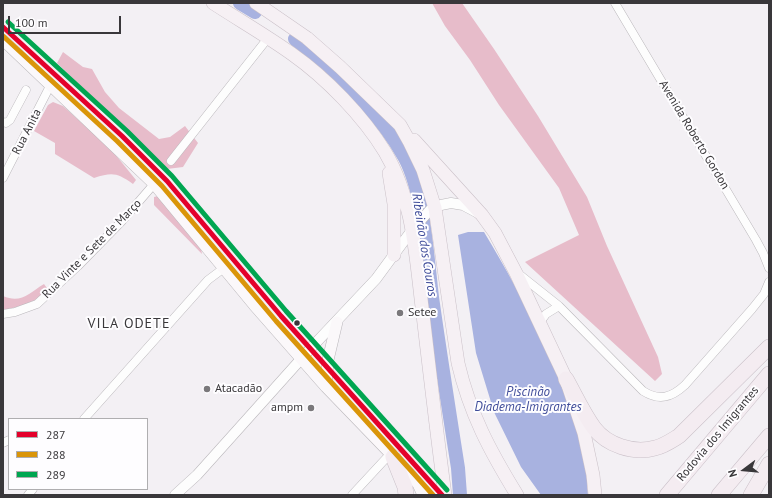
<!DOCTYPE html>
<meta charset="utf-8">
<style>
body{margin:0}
#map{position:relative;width:772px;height:498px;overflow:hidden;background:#f3f0f4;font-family:"PT Sans",sans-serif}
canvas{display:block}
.frame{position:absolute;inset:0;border:4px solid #39373a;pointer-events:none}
.legend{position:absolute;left:8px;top:418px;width:140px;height:72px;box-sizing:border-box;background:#fefdff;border:1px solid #afaeb0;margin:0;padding:5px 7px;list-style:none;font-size:12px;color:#39373a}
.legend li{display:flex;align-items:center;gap:8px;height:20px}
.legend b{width:20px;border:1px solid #afaeb0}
.north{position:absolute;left:724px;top:450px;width:40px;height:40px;-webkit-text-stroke:3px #fefdff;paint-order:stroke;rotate:254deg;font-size:11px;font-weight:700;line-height:16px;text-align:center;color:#39373a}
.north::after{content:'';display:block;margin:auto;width:14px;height:18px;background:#39373a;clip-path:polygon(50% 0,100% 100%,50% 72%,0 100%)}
.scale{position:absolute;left:8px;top:16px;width:113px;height:18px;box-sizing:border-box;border:2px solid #39373a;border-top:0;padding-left:5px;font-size:12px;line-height:14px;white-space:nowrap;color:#39373a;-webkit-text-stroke:3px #fefdff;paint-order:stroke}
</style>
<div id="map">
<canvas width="772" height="498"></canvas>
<div class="frame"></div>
<ul class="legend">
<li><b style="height:5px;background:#e4002b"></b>287</li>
<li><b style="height:5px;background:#da9509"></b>288</li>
<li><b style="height:5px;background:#00a651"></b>289</li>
</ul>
<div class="north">N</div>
<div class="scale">100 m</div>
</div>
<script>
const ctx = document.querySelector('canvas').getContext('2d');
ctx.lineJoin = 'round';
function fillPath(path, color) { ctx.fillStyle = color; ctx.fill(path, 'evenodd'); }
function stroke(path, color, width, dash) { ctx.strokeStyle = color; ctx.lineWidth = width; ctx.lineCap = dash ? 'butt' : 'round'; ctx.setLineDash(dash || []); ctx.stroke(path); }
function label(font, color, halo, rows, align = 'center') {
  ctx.font = font + ' "PT Sans",sans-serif'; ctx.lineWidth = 4; ctx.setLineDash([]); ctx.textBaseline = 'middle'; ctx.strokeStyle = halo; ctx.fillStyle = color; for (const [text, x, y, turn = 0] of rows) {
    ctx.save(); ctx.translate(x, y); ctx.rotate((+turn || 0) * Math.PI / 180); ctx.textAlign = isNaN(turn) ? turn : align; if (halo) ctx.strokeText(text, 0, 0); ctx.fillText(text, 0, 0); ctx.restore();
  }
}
const forest = new Path2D(`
 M432,3H462L494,49L538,116L587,197L607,246L658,357L662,374L655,381L525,262L579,235L559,188L499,105L470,60L445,26Z
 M63,52L83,67L92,69L105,92L119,108L159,139L170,137L185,126L198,143L183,167L167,169L57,63Z
 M53,102L63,106L110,148L136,180L133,184C117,173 113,172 94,178L55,154V143L34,131L48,105Z
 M158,196L201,249L202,254L154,205V197Z
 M44,284L49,291C35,302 21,307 3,310V296C21,304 29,293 44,284Z`);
const water = new Path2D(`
 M468,232H484C525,301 572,386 586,465C587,475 587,485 588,495H541L521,467L494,412L476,353L458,235Z`);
const river = new Path2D(`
 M240,3L255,12
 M295,39C336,74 379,110 405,158C424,194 427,256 432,297C440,354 449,411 458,468L460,495`);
const minor = new Path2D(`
 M615,3L756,240L763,253L769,268
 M3,122L6,123L10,120L26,90
 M171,161L268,38
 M3,178L50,86
 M520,275L559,306L643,391C659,401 671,398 685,385L752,309L764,294L769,282
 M3,314L15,312L37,304L78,266L122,221L154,184
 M540,322L546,314L559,306
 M84,419L208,280L224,268
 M3,443L9,440
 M28,495L33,489
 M352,495L390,454`);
const tertiary = new Path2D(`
 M175,495L197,475L310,349L376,279L412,230L430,210L441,205L451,203L463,205L478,213`);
const secondary = new Path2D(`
 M3,40L154,184L254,305L326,387L410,474L418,484L423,495
 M326,387L328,360L337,322`);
const trunk = new Path2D(`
 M213,3C239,20 267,36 292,54C326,78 363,116 385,152C414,200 416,261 423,315C430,375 437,435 445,495
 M256,3L307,38L340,67L400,125L409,141L423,170L435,208L458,363C470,414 490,451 517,495
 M414,140L482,215L495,233L516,273L566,379L584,433L593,475L595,495
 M389,173L394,204V255`);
const motorway = new Path2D(`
 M566,379C575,395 583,413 594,428C607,445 633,454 655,448C664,446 671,441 679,436L769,347
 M393,457L405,487L406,495
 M667,495L769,374
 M719,495L769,436
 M751,495L769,464`);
const bus1 = new Path2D(`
 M3,27L122,136L167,181L281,316L442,495`);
const bus2 = new Path2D(`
 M3,36L117,141L162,186L276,321L433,495`);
const bus3 = new Path2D(`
 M8,22L127,131L172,176L286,311L447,490`);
const markers = [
 [400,313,4,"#7a787b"],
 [297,323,3.5,"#39373a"],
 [207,389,4,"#7a787b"],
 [311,408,4,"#7a787b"]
];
const streetNames = [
 ["Rua Anita",27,132,-63],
 ["Avenida Roberto Gordon",694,135,59],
 ["Rua Vinte e Sete de Março",92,249,-45],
 ["Rodovia dos Imigrantes",718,434,-50]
];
const poiNames = [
 ["Setee",408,313],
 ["Atacadão",215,389],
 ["ampm",303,408,"right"]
];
const waterNames = [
 ["Ribeirão dos Couros",424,245,81],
 ["Piscinão",528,392],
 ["Diadema-Imigrantes",528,407]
];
const quarterNames = [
 ["VILA ODETE",129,324]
];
fillPath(forest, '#e7bcca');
fillPath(water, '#a8b2e0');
stroke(river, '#a8b2e0', 14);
stroke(minor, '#bab7bb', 9);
stroke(tertiary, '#bab7bb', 11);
stroke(secondary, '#bab7bb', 12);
stroke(trunk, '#cac0c8', 14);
stroke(motorway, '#cac0c8', 16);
stroke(minor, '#fdfdfd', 8);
stroke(tertiary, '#fdfdfd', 10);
stroke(secondary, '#fbf8fa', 11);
stroke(trunk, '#f6f0f4', 13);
stroke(motorway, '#f4ecf1', 15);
stroke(bus1, '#e4002b', 5);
stroke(bus2, '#da9509', 5);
stroke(bus3, '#00a651', 5);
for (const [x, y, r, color] of markers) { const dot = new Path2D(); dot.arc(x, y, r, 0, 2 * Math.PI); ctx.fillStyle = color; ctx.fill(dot); stroke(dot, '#fefdff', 1.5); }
label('12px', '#39373a', '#fefdff', streetNames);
label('12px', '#39373a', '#fefdff', poiNames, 'left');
label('italic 13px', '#404d9a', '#fefdff', waterNames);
ctx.letterSpacing = '1px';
label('14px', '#39373a', '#fefdff', quarterNames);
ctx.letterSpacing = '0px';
</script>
